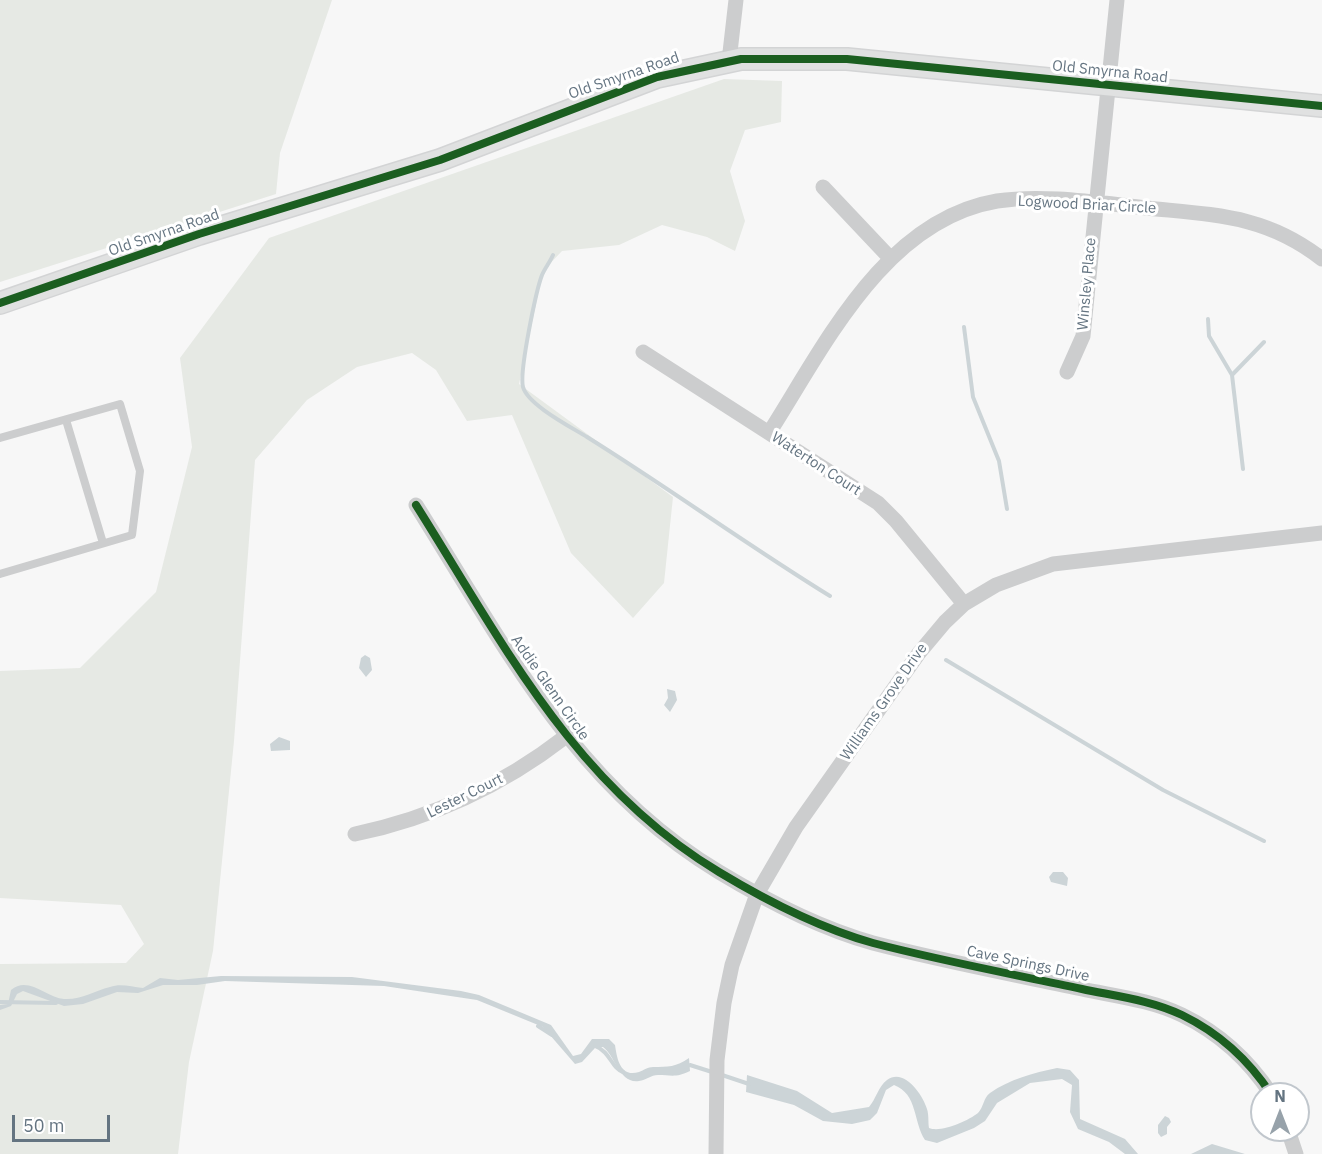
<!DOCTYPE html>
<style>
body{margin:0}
#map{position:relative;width:1322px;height:1154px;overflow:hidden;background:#f7f7f7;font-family:"IBM Plex Sans",sans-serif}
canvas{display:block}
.north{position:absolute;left:1250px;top:1082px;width:60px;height:60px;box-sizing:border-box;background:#fff;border:2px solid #c1c7cd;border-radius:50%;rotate:0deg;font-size:16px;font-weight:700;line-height:24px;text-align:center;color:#647481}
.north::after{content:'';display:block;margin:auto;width:21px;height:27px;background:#97a2aa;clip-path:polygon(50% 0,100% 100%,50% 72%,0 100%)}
.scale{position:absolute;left:12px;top:1115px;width:98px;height:27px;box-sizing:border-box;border:3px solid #647481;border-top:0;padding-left:8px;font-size:18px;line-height:21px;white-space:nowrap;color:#647481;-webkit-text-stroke:4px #fff;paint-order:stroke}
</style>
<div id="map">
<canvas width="1322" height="1154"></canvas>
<div class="north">N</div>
<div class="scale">50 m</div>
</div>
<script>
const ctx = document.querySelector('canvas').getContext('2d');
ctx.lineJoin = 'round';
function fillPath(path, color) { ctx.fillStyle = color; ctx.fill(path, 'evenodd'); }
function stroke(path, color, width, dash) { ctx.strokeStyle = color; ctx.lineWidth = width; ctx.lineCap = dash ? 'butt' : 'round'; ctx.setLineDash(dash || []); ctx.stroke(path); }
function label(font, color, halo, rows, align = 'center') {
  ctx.font = font + ' "IBM Plex Sans",sans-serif'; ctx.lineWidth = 6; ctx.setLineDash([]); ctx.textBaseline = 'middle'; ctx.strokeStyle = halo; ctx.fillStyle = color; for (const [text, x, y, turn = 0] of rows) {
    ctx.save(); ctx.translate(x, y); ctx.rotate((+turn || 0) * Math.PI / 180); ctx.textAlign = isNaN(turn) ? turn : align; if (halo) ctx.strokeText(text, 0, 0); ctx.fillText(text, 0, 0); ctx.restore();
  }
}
const green = new Path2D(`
 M0,0H332L280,153L276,194L0,282Z
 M724,79L782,81L781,122L745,130L730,171L745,221L735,251L707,237L662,225L619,245L562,251L543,271L519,384L673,497L664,583L633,618L571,553L512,415L467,421L436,370L412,353L357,367L307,400L255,460L234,741L213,951L189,1062L178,1154H0V964L126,963L144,944L121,905L0,898V671L80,668L156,592L192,447L180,358L269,238Z`);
const water = new Path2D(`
 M365,655L370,658L372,670L366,677L359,668L361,658Z
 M667,689L675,691L677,700L670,712L664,705L668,698Z
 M279,737L290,741V750L271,751L270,744Z
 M1053,872H1063L1068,878L1067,886L1051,882L1049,877Z
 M221,976L352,977L461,991L479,995L551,1025L573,1056L581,1054L592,1039H609L615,1045C617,1058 620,1078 639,1072C644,1070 648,1067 653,1067C668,1067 676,1067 689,1058L690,1071C676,1078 671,1075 658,1075C651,1075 646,1080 639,1081C619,1084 615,1055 603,1047L595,1048L582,1062L575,1064L543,1027L477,1000L384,986L225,981L197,985H163L138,993L117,992L83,1004L64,1006L23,991L17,994L11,1006L0,1010V1005L8,1004L11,990C28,975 47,998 64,999C81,1000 94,991 110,987C121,983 131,987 143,988L160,978L178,980Z
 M1057,1068L1070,1070L1079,1080L1080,1119L1125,1139L1138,1154H1125L1109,1142L1078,1129L1070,1112L1072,1085L1062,1079L1030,1083L997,1103L985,1121L974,1128L937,1143L925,1140C913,1122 918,1094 894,1085L886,1090L877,1113L870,1120L852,1124L823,1121L794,1105L746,1092L747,1075L797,1091L832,1113L869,1107C876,1099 878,1087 887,1080C904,1067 923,1095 927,1109C929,1115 928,1122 929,1128C941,1133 968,1121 978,1113C984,1107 983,1098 990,1093C1010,1079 1033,1073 1057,1068Z
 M1165,1116L1169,1118L1171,1122L1167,1127V1134L1161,1137L1158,1133V1125Z
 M1212,1144L1245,1154H1191Z`);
const stream = new Path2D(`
 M553,255C550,262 545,268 542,275C536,291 519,372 523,387C528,405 571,427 587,437C669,488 747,545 830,596
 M1208,319L1209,336L1232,375L1243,469
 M964,327L973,397L999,461L1007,509
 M1232,375L1264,342
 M946,660L1163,790L1264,841
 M0,1002L56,1003
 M538,1026L552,1035
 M595,1046C611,1052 611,1068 623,1072
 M685,1067L690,1065L712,1072
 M722,1075L749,1084`);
const lane = new Path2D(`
 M66,420L103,543
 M0,438L120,404L140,471L132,535L0,574`);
const street = new Path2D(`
 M729,61L736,0
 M823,187L891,259
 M643,352L878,503L896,521L964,604
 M1067,372L1083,336L1117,0
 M769,433C824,347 884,220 997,201C1045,194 1099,203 1147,208C1215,215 1266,215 1322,259
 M416,505C503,643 574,785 719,872C767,901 819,928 873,943C942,961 1012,974 1082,989C1115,996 1151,1000 1182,1015C1219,1033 1248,1059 1271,1094
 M355,834C432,818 503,785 565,737
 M1288,1130L1296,1154
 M716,1154L717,1060L724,1003L732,965L757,894L796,827L919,653L945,622L964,604L996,585L1053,564L1322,533`);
const secondary = new Path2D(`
 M0,303L199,234L440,160L657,77L741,59H847L1322,106`);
const cycleway = new Path2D(`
 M0,303L199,234L440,160L657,77L741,59H847L1322,106
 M416,505C503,643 574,785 719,872C767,901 819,928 873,943C942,961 1012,974 1082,989C1115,996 1151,1000 1182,1015C1219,1033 1248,1059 1271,1094`);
const streetNames = [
 ["Old Smyrna Road",1110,72,6],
 ["Old Smyrna Road",624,76,-19],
 ["Logwood Briar Circle",1087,205,3],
 ["Old Smyrna Road",164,233,-19],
 ["Winsley Place",1087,284,-85],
 ["Waterton Court",816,464,33],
 ["Addie Glenn Circle",550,688,55],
 ["Williams Grove Drive",884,702,-55],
 ["Lester Court",465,796,-26],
 ["Cave Springs Drive",1028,964,12]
];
fillPath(green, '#e6e9e4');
fillPath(water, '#ccd4d7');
stroke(stream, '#ccd4d7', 4);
stroke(secondary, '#d3d4d5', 24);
stroke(lane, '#cccdce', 8);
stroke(street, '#cccdce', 15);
stroke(secondary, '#e0e1e1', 21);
stroke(cycleway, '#1b5e20', 8);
label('15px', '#647481', '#fff', streetNames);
</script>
